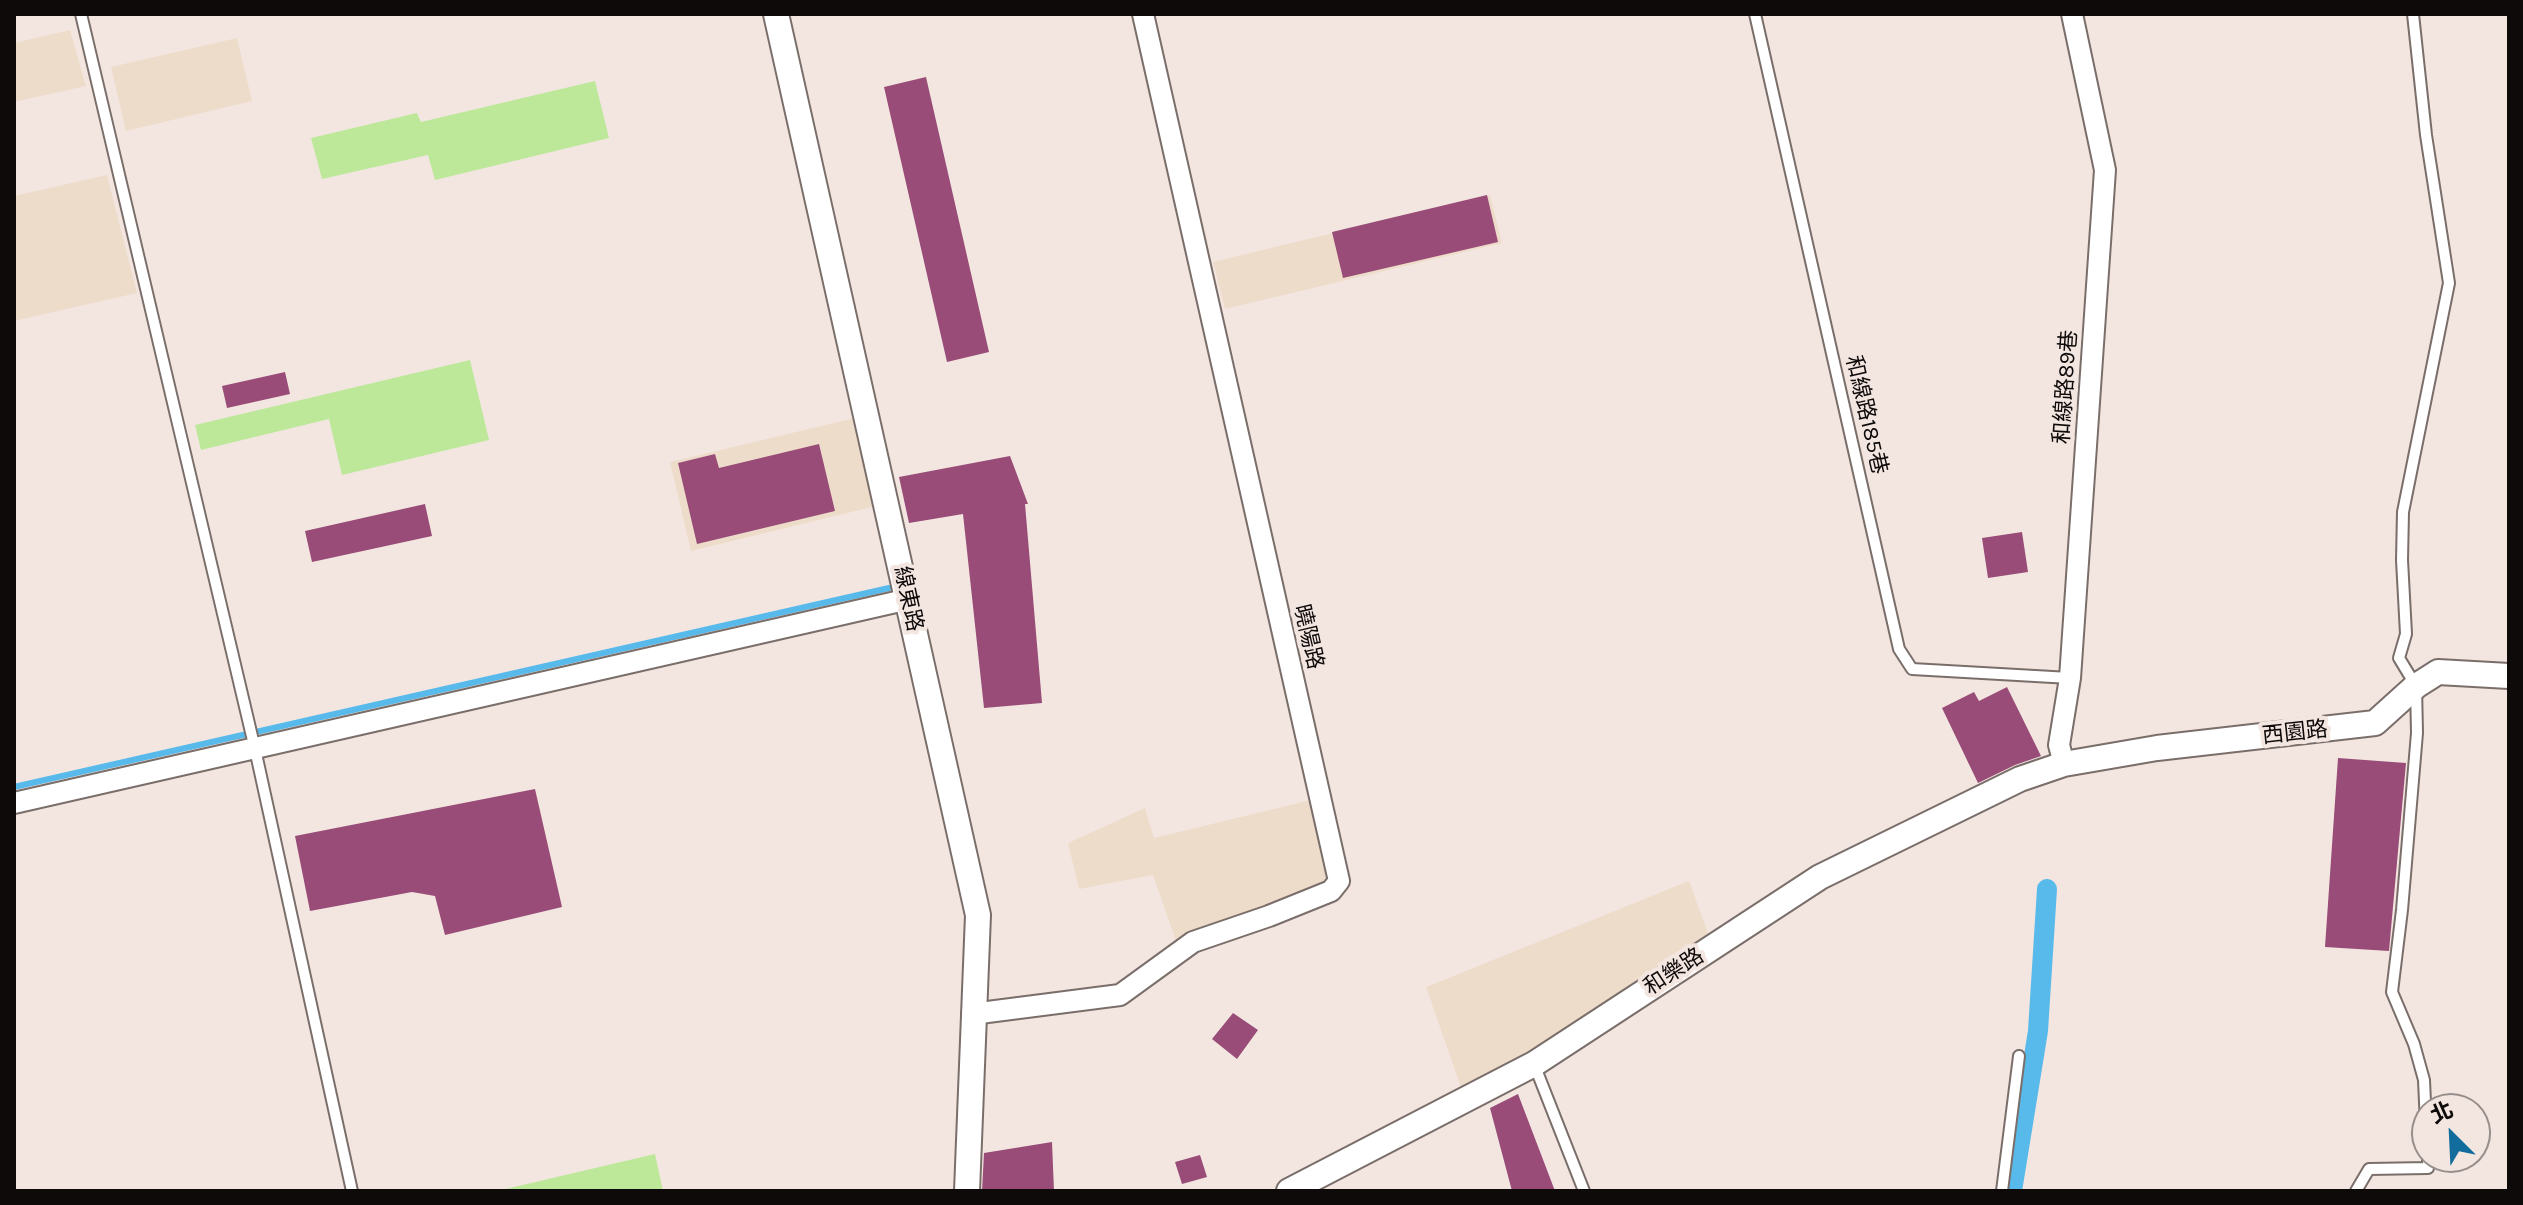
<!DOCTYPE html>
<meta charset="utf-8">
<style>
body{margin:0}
#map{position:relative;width:2523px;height:1205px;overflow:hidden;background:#f3e6e1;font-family:Karla,"Noto Sans TC",sans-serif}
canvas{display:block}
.frame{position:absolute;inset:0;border:16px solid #0e0a09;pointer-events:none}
.north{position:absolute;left:2411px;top:1093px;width:80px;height:80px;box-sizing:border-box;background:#f3e6e1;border:2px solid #978e8b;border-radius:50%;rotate:336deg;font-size:22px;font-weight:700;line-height:32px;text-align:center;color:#0e0a09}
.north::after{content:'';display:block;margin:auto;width:28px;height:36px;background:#126d9c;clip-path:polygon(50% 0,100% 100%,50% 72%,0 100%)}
</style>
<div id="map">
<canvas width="2523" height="1205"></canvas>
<div class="frame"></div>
<div class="north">北</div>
</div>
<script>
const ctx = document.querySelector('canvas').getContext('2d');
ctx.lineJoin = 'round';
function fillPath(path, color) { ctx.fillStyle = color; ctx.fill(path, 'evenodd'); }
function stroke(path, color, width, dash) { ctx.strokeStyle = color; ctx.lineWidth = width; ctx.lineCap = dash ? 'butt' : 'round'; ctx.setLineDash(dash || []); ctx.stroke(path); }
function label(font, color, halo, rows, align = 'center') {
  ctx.font = font + ' Karla,"Noto Sans TC",sans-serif'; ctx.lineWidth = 8; ctx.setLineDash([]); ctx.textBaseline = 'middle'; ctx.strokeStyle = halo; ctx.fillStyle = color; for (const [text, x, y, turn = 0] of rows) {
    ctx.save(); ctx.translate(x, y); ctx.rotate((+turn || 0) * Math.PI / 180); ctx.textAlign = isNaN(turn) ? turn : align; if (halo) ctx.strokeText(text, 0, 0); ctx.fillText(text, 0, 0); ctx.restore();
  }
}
const industrial = new Path2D(`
 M70,30L86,86L14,102V43Z
 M237,38L252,101L126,131L111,67Z
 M107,175L137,293L14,321V196Z
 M1490,195L1502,243L1225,309L1213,262Z
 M855,418L876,506L691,551L670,462Z
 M1311,800L1331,891L1177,944L1153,875L1079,889L1068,843L1145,808L1154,838Z
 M1689,881L1713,947L1466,1102L1426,987Z`);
const green = new Path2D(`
 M595,81L609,138L435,180L428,155L322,179L311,138L417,113L421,122Z
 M470,360L489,440L342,475L329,419L201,450L195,425Z
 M655,1154L663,1191H497Z`);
const stream = new Path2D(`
 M14,787L889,588`);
const canal = new Path2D(`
 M2012,1191L2038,1031L2047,889`);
const building = new Path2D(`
 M926,77L989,352L947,362L884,87Z
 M1487,195L1498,242L1343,278L1332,232Z
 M285,372L290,394L227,408L222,386Z
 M819,444L835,511L697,544L678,463L715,454L719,468Z
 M1010,456L1028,504H1025L1042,703L984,708L963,514L909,523L899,477Z
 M425,504L432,536L312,562L305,531Z
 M2022,532L2028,572L1988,578L1982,538Z
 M2007,687L2041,756L2015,765L1978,783L1942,708L1974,692L1979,701Z
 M2338,758L2406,763L2389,951L2325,947Z
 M535,789L562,907L445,935L435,896L412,892L310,911L295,836Z
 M1233,1013L1258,1030L1237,1059L1212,1039Z
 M1518,1094L1555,1191H1512L1490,1108Z
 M1052,1142L1054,1191H982L984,1153Z
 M1200,1155L1207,1177L1182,1184L1175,1162Z`);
const service = new Path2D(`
 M81,14L255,749L352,1191
 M1755,14L1899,649L1912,669L2070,678
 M2413,14L2426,135L2449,283L2403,512L2402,560L2406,634L2399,658L2416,686L2417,733L2402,910L2392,992L2414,1044L2424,1080L2427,1147
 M1534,1064L1584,1191
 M2002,1191L2019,1056
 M2356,1191L2369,1169L2428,1168V1157`);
const minor = new Path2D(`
 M2064,764L2059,745L2070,678L2105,170L2072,14
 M14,803L909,599
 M972,1014L1120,995L1193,942L1269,916L1331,891L1339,881L1143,14`);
const tertiary = new Path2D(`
 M776,14L978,915L967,1191
 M1289,1191L1534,1064L1820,877L2020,779L2064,764L2157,748L2375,723L2416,686L2438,672L2509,676`);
const streetNames = [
 ["和線路89巷",2066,387,-86],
 ["和線路185巷",1866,415,77],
 ["線東路",908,599,78],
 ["曉陽路",1308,637,77],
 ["西園路",2295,733,-6],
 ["和樂路",1674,972,-33]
];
fillPath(industrial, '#eedccb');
fillPath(green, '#bde89a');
stroke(stream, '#58baea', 6);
stroke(canal, '#58baea', 20);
fillPath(building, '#984c77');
stroke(service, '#7a6e6a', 14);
stroke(minor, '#7a6e6a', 24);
stroke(tertiary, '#7a6e6a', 28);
stroke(service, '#fff', 10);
stroke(minor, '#fff', 20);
stroke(tertiary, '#fff', 24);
label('22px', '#0e0a09', '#f3e6e1', streetNames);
</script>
